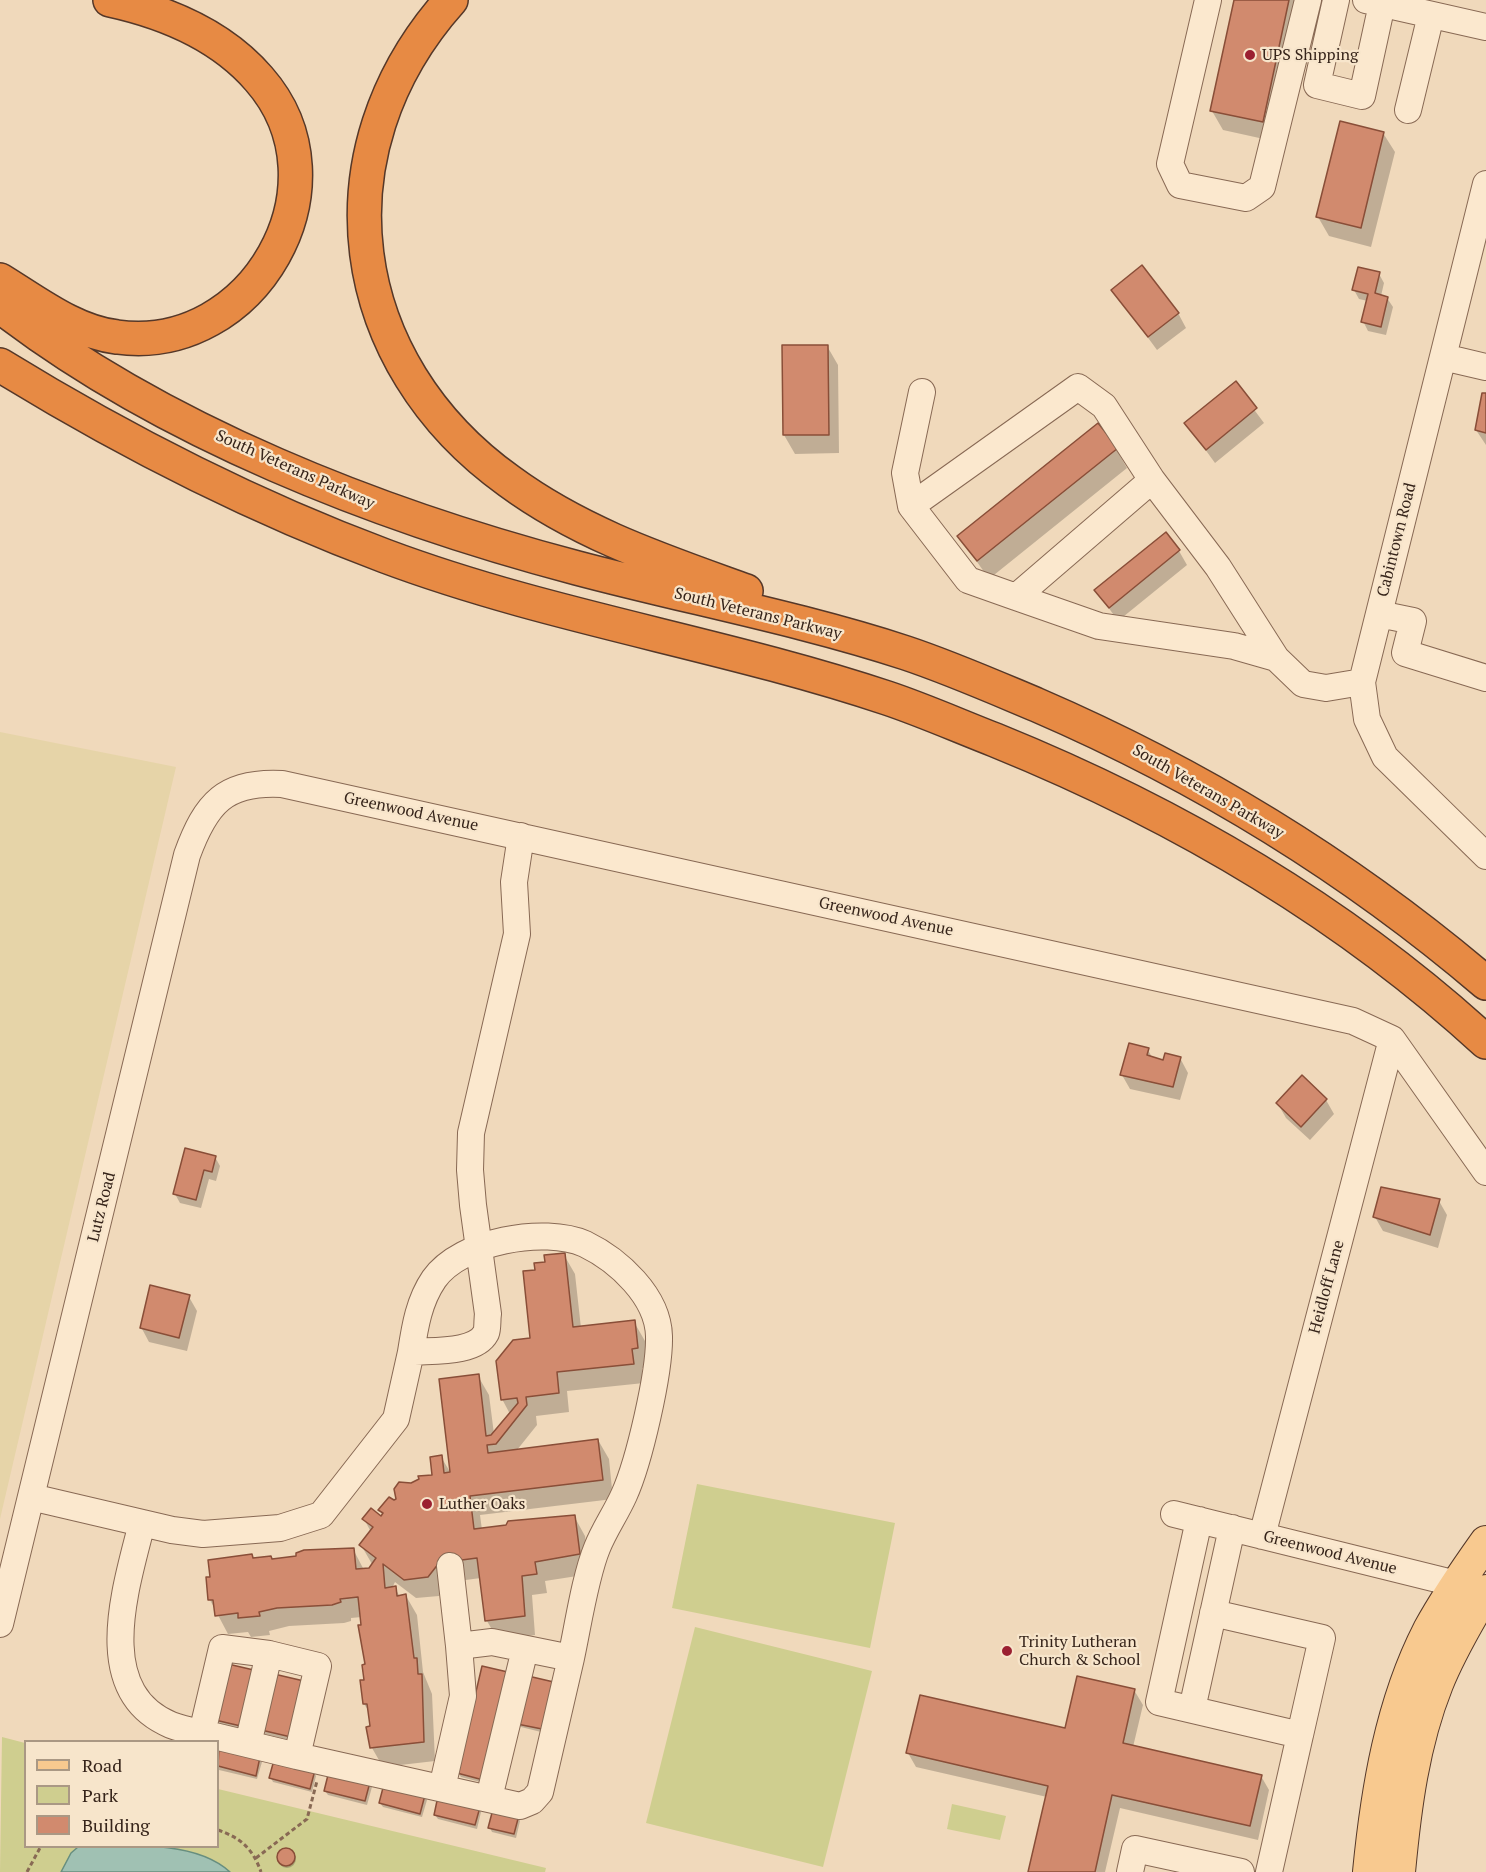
<!DOCTYPE html>
<style>
body{margin:0}
#map{position:relative;width:1486px;height:1872px;overflow:hidden;background:#f0d9bb;font-family:"PT Serif",serif}
canvas{display:block}
.legend{position:absolute;left:24px;top:1740px;width:195px;height:108px;box-sizing:border-box;background:#f7e5cb;border:2px solid #aa9884;margin:0;padding:8px 10px;list-style:none;font-size:18px;color:#36241a}
.legend li{display:flex;align-items:center;gap:12px;height:30px}
.legend b{width:30px;border:2px solid #aa9884}
</style>
<div id="map">
<canvas width="1486" height="1872"></canvas>
<ul class="legend">
<li><b style="height:8px;background:#f8c98f"></b>Road</li>
<li><b style="height:16px;background:#cfce8f"></b>Park</li>
<li><b style="height:16px;background:#d18a6e"></b>Building</li>
</ul>
</div>
<script>
const ctx = document.querySelector('canvas').getContext('2d');
ctx.lineJoin = 'round';
function fillPath(path, color) { ctx.fillStyle = color; ctx.fill(path, 'evenodd'); }
function stroke(path, color, width, dash) { ctx.strokeStyle = color; ctx.lineWidth = width; ctx.lineCap = dash ? 'butt' : 'round'; ctx.setLineDash(dash || []); ctx.stroke(path); }
function label(font, color, halo, rows, align = 'center') {
  ctx.font = font + ' "PT Serif",serif'; ctx.lineWidth = 4.5; ctx.setLineDash([]); ctx.textBaseline = 'middle'; ctx.strokeStyle = halo; ctx.fillStyle = color; for (const [text, x, y, turn = 0] of rows) {
    ctx.save(); ctx.translate(x, y); ctx.rotate((+turn || 0) * Math.PI / 180); ctx.textAlign = isNaN(turn) ? turn : align; if (halo) ctx.strokeText(text, 0, 0); ctx.fillText(text, 0, 0); ctx.restore();
  }
}
const farmland = new Path2D(`
 M0,732L176,767L0,1519Z`);
const green = new Path2D(`
 M697,1484L895,1523L870,1648L672,1608Z
 M695,1627L872,1671L823,1867L646,1823Z
 M2,1737L25,1743L26,1846H218V1789L546,1868L545,1872H0Z
 M952,1804L1006,1816L1000,1840L947,1829Z`);
const water = new Path2D(`
 M78,1847C125,1846 194,1839 230,1872H61L71,1853Z`);
const shadow = new Path2D(`
 M1236,0H1303L1273,141L1223,130L1212,111Z
 M1383,133L1395,152L1371,247L1329,236L1318,217Z
 M1379,274L1384,283L1381,296L1387,298L1393,307L1386,335L1368,331L1363,321L1368,301L1359,299L1354,290Z
 M1113,290L1178,313L1186,328L1157,350Z
 M827,346L838,365L839,453L795,454L784,435Z
 M1235,384L1264,423L1215,463L1186,423Z
 M1486,395V445L1476,430Z
 M1116,449L1127,468L989,579L959,536Z
 M1179,551L1187,565L1118,621L1096,590Z
 M1148,1050L1153,1059L1165,1062L1180,1058L1188,1073L1180,1100L1130,1089L1122,1075Z
 M1326,1100L1334,1114L1310,1140L1286,1118L1278,1104Z
 M215,1157L220,1166L216,1181L209,1179L201,1208L180,1203L175,1194Z
 M1439,1201L1447,1215L1438,1248L1383,1231L1375,1217Z
 M564,1255L575,1274L581,1328L634,1322L645,1341L648,1367L642,1368L644,1383L567,1391L569,1412L536,1416L537,1425L517,1450L598,1440L609,1459L613,1499L480,1515L482,1530L574,1516L585,1536L590,1574L545,1581L547,1593L532,1595L535,1635L498,1640L487,1621L481,1578L450,1582L439,1596L416,1598L395,1582L392,1588H395L400,1597L406,1596L417,1615L423,1672L432,1694L435,1761L383,1767L372,1748L370,1713L364,1704L367,1665L362,1617L351,1618V1621L344,1623L289,1626L269,1631L270,1635L251,1637L248,1632L228,1634L210,1600L254,1560H272L353,1549L364,1570L369,1569L372,1564L361,1545L371,1532L364,1519L381,1518L383,1516L380,1510L394,1503L411,1484L433,1476L441,1457L452,1475L478,1376L489,1395L494,1434L510,1414L502,1399L532,1340L536,1271Z
 M189,1297L197,1311L187,1351L149,1342L141,1327Z
 M230,1666L247,1730L219,1724L217,1719Z
 M514,1678L488,1784L461,1777L458,1773Z
 M529,1678L549,1734L521,1727L518,1723Z
 M303,1682L293,1741L265,1734L263,1730Z
 M1134,1690L1143,1705L1133,1747L1261,1776L1269,1790L1258,1840L1120,1808L1105,1872H1030L1047,1797L916,1767L908,1753L1067,1730Z
 M220,1748L259,1758L262,1762L257,1779L219,1770Z
 M314,1772L316,1776L312,1792L273,1782L271,1778Z
 M369,1783L372,1787L367,1805L328,1795L325,1791Z
 M424,1796L427,1800L422,1817L383,1807L380,1803Z
 M479,1808L481,1812L477,1829L438,1819L435,1815Z
 M518,1817L520,1821L516,1838L492,1832L490,1828Z
 M278 1859a9 9 0 1 1 18 0a9 9 0 1 1-18 0Z`);
const building = new Path2D(`
 M1234,0H1289L1263,122L1210,111Z
 M1340,121L1384,132L1361,228L1316,217Z
 M1142,265L1179,313L1148,337L1111,290Z
 M1358,267L1380,272L1375,293L1388,297L1381,327L1361,322L1368,294L1352,290Z
 M782,345H828L829,435H783Z
 M1236,381L1257,408L1206,450L1184,423Z
 M1482,393H1486V433L1475,430Z
 M1098,423L1118,448L977,561L957,536Z
 M1166,532L1180,550L1109,608L1094,590Z
 M1129,1043L1149,1048L1147,1055L1163,1060L1165,1053L1181,1057L1173,1087L1120,1075Z
 M1302,1075L1327,1099L1301,1127L1276,1103Z
 M185,1148L216,1156L212,1172L204,1170L196,1200L173,1194Z
 M1381,1187L1440,1199L1430,1235L1373,1217Z
 M565,1253L573,1327L635,1320L638,1348L632,1349L634,1364L557,1372L559,1393L526,1397L527,1405L496,1444L487,1445L488,1453L598,1439L603,1480L470,1496L474,1529L506,1525L508,1521L575,1515L580,1554L535,1562L537,1574L522,1576L525,1616L485,1621L477,1558L439,1563L428,1577L404,1580L383,1564L385,1588L396,1586L397,1596L406,1594L414,1658H417L418,1674H422L424,1742L370,1748L366,1727L370,1726L367,1704H363L360,1680H364L362,1665L365,1664L358,1625H361L358,1597L340,1599L341,1602L332,1605L277,1608L259,1612L260,1616L238,1618V1613L215,1616L213,1600H208L206,1577H210L208,1560L252,1554L253,1558L271,1556L272,1559L296,1556V1553L304,1550L354,1548L356,1569L369,1568L376,1558L359,1545L373,1527L362,1519L371,1508L381,1516L383,1513L378,1510L389,1497L394,1500L396,1499L394,1489L399,1482L411,1483L419,1479L418,1476L432,1475L430,1457L442,1455L444,1473L450,1472L439,1379L479,1374L486,1436L491,1435L518,1403L517,1398L501,1400L496,1361L513,1340L530,1338L523,1271L535,1270L534,1263L545,1262L544,1255Z
 M150,1285L190,1295L179,1338L140,1328Z
 M228,1664L258,1671L245,1727L215,1720Z
 M482,1666L512,1673L487,1781L457,1773Z
 M274,1674L304,1681L291,1737L261,1730Z
 M528,1676L558,1683L547,1730L517,1724Z
 M1077,1676L1135,1689L1123,1743L1262,1775L1250,1826L1112,1795L1095,1872H1028L1048,1786L906,1753L920,1695L1065,1728Z
 M219,1747L260,1757L256,1776L218,1766Z
 M274,1760L315,1770L310,1789L269,1778Z
 M329,1771L370,1782L365,1801L324,1791Z
 M384,1784L425,1795L420,1814L379,1803Z
 M438,1796L480,1807L475,1825L434,1815Z
 M493,1809L519,1815L514,1834L488,1828Z
 M277 1857a9 9 0 1 1 18 0a9 9 0 1 1-18 0Z`);
const path = new Path2D(`
 M218,1830C241,1838 253,1849 261,1872
 M256,1858L307,1819L317,1781
 M27,1872L41,1846`);
const minor = new Path2D(`
 M1208,0L1170,164L1180,185L1246,198L1262,187L1308,0
 M1336,0L1317,85L1362,96L1382,4
 M1366,0L1486,27
 M1408,110L1431,15
 M1486,184L1362,682L1367,719L1385,757L1486,856
 M1443,357L1486,367
 M922,392L905,473L911,506L968,580L1016,597
 M1152,480L1016,597L1099,626L1234,646L1276,658
 M911,506L1078,387L1104,406L1152,480L1218,567L1276,658L1303,684L1326,688L1362,682
 M1379,614L1413,621L1405,653L1486,678
 M411,1352C415,1326 419,1301 434,1279C461,1241 544,1226 585,1244C618,1260 658,1296 659,1336C660,1372 639,1462 624,1495C616,1513 604,1530 597,1548C585,1577 578,1626 571,1658
 M31,1497L172,1530L203,1534L280,1528L321,1515L396,1419L411,1352C431,1350 475,1354 486,1333C488,1328 487,1319 488,1314L473,1205L470,1170L471,1133L517,934L514,882L521,836
 M1174,1514L1473,1588
 M1199,1520L1159,1702L1300,1735L1322,1638L1213,1613
 M142,1523C127,1585 90,1691 171,1725C181,1729 192,1731 202,1733L222,1648L269,1654L318,1666L297,1756L202,1733
 M1262,1536L1392,1039
 M0,1624L187,855C206,803 225,781 282,784L1353,1021L1392,1039L1486,1172
 M1192,1709L1232,1528
 M248,1744L269,1654
 M297,1756L520,1806L532,1801L540,1792L571,1658L492,1642L459,1646L450,1566
 M442,1788L463,1696L459,1646
 M489,1798L525,1649
 M1130,1872L1135,1849L1241,1872
 M1269,1872L1300,1735`);
const major = new Path2D(`
 M1369,1872C1377,1790 1391,1704 1429,1630C1446,1599 1466,1570 1486,1542
 M1399,1872C1405,1808 1413,1744 1437,1684C1450,1652 1468,1621 1486,1591`);
const highway = new Path2D(`
 M451,0C314,153 344,363 509,481C581,534 663,561 746,591
 M0,280C36,302 74,332 117,337C253,356 352,185 259,79C221,35 165,12 110,0
 M0,306C163,432 380,516 577,568C686,597 799,618 906,653C951,668 994,687 1037,705C1199,775 1351,868 1486,983
 M0,365C122,440 251,506 385,556C548,617 722,643 887,698C923,710 959,726 995,740C1175,813 1342,910 1486,1042`);
const markers = [
 [1250,55,6,"#9b2031"],
 [427,1504,6,"#9b2031"],
 [1007,1651,6,"#9b2031"]
];
const poiNames = [
 ["UPS Shipping",1262,55],
 ["Luther Oaks",439,1504],
 ["Trinity Lutheran",1019,1642],
 ["Church & School",1019,1660]
];
const streetNames = [
 ["South Veterans Parkway",295,470,24],
 ["Cabintown Road",1397,540,-76],
 ["South Veterans Parkway",758,614,14],
 ["South Veterans Parkway",1208,792,30],
 ["Greenwood Avenue",411,812,12],
 ["Greenwood Avenue",886,917,12],
 ["Lutz Road",102,1207,-76],
 ["Heidloff Lane",1327,1287,-75],
 ["Greenwood Avenue",1330,1553,14]
];
fillPath(farmland, '#e6d4a8');
fillPath(green, '#cfce8f');
fillPath(water, '#a0c1b3');
stroke(water, '#678e7f', 1.5);
fillPath(shadow, '#0003');
fillPath(building, '#d18a6e');
stroke(building, '#894e38', 1.5);
stroke(minor, '#886954', 28);
stroke(major, '#553829', 34);
stroke(highway, '#553829', 36);
stroke(path, '#886954', 3, [4.5, 3]);
stroke(minor, '#fbe8ce', 26);
stroke(major, '#f8c98f', 32);
stroke(highway, '#e78a44', 33);
for (const [x, y, r, color] of markers) { const dot = new Path2D(); dot.arc(x, y, r, 0, 2 * Math.PI); ctx.fillStyle = color; ctx.fill(dot); stroke(dot, '#f7e5cb', 2); }
label('16px', '#36241a', '#f7e5cb', poiNames, 'left');
label('16px', '#36241a', '#f7e5cb', streetNames);
</script>
